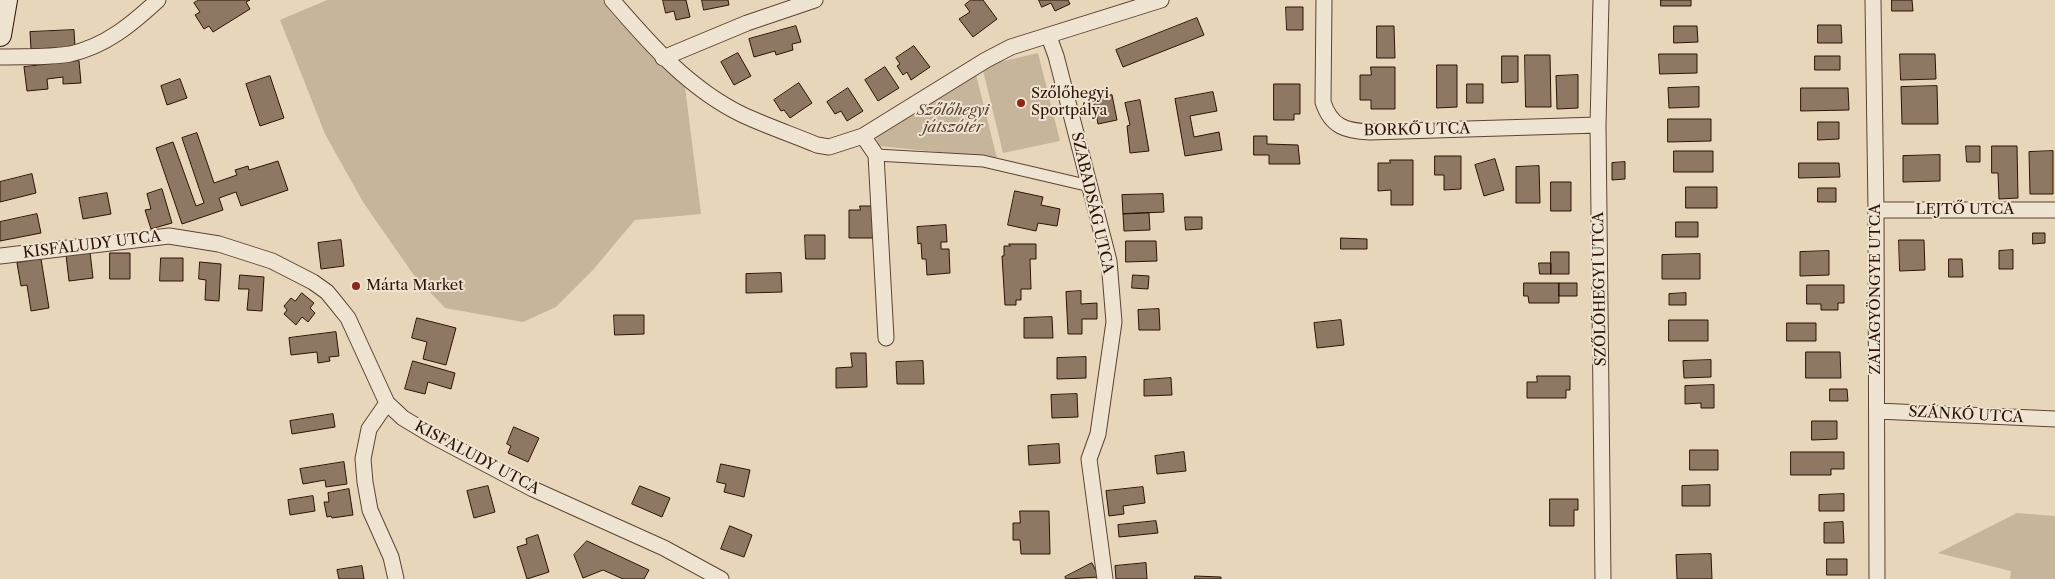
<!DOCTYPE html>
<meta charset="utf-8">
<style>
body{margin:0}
canvas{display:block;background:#e7d6ba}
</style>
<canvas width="2055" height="579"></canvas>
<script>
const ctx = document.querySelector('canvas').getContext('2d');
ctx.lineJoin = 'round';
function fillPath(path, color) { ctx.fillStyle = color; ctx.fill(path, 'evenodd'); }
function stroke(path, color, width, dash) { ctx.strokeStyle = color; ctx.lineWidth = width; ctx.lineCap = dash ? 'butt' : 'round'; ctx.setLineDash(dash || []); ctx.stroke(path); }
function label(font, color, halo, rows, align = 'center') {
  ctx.font = font + ' "Libre Caslon Text",serif'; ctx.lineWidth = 4; ctx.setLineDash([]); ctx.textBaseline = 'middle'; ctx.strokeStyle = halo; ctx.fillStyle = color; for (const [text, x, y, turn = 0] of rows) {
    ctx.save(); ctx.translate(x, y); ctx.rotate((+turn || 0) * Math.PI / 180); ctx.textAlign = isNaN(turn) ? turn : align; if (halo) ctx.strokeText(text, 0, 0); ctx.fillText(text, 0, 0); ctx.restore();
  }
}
const green = new Path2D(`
 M327,0H602C623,31 652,51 683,71L701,214L635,220L592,271L556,307L523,322L445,308L413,274L363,202L325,134L280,20Z
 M1038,53L1060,141L1003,153L982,66Z
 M974,67L997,158L879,146L874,133Z
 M2017,513L2055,516V579H2010L2011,571L1938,553Z`);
const building = new Path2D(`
 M199,0H250L246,2L250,9L213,32L209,26L204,29L195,15L200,12L194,3Z
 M663,0H686L690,17L676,20L674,11L666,13Z
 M702,0H728L729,5L704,10Z
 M971,0H983L997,19L973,37L959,19L970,12L965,5Z
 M1039,0H1068L1070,4L1055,11L1051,3L1042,7Z
 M1661,0H1691V6H1661Z
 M1892,0H1912L1913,11H1892Z
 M1286,7H1303V30H1287Z
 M1197,18L1204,35L1123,67L1116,50Z
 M1818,25H1841L1842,43H1818Z
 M796,26L801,42L792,44L793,50L776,55L775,51L754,57L749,39Z
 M1377,26H1394L1395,58H1377Z
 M1674,26H1697L1698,42L1674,43Z
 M74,30L75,47L31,49L30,32Z
 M914,46L930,67L911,80L907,72L903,75L897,66L900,64L896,58Z
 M738,53L751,76L734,85L721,62Z
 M1659,54H1697V73L1660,74Z
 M1900,54H1935L1936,79L1901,80Z
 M1525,55H1550L1551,107H1526Z
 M1502,56H1518V82L1502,83Z
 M1815,56H1840V70H1815Z
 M79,61L81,83L63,84V77L47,79L48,89L27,91L24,67Z
 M1437,65H1457V107L1437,108Z
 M885,67L899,88L878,101L865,80Z
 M1371,67H1395V109H1371V100H1360V75H1371Z
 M1578,75V108L1557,109L1556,76Z
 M270,76L284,118L260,126L246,84Z
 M180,79L187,98L167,105L161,86Z
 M799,83L812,103L790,118L784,110L781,111L774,100Z
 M1274,84H1300V114H1294V120H1274Z
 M1467,84H1483V103H1467Z
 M1937,86L1938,124H1902L1901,87Z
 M1699,87V107L1669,108L1668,88Z
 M848,88L863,111L847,121L841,111L835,114L827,102Z
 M1801,88H1848L1849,110L1801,111Z
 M1213,92L1217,111L1190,116L1194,137L1219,132L1222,150L1185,156L1175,99Z
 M1112,95L1117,120L1098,124L1093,99Z
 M1140,100L1149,151L1130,153L1127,126L1130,125L1125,103Z
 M1668,119H1711V141L1668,142Z
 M1818,122H1839V139L1818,140Z
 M197,133L214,183L237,175L235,170L248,166L249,170L278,161L288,190L241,206L236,192L219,198L223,210L182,224L156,148L173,142L196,206L204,203L182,138Z
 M1254,136H1267V144L1298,145L1300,164H1269V155H1254Z
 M1966,146H1980V162H1967Z
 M1992,146H2017L2018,198L1999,199L1998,173H1992Z
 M1674,151H1713V172H1674Z
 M2053,151V194H2030L2029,152Z
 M1940,155V181L1903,182V156Z
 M1435,156H1461V189L1444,190V175H1435Z
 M1495,159L1504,190L1484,196L1475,165Z
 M1390,160H1413V205H1391V190L1378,191V163H1390Z
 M1625,162V179L1612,180V163Z
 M1799,163H1839L1840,177L1799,178Z
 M1539,166L1540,203H1516V167Z
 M32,174L36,193L0,202V182Z
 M1551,182H1571V211H1551Z
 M1686,187H1717V208H1686Z
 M1818,188H1836V202H1818Z
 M162,189L172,223L151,229L145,210L151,209L147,194Z
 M1015,191L1043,197L1041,205L1060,209L1057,226L1038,223L1036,231L1008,225Z
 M107,193L111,214L83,219L79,198Z
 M1163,194L1164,212L1123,214L1122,195Z
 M860,206H873L874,238H849V210H860Z
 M1149,213L1150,230L1124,231L1123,214Z
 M37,214L41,233L0,241V222Z
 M1185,217H1202V229L1186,230Z
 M1676,222H1698V237H1676Z
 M946,225L947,242H941V249H949L950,273L927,275L926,259H922L921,243L918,244L917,227Z
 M2033,233H2045V243L2033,244Z
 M805,235H825V259H806Z
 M1341,238L1367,239V249H1341Z
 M341,240L344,266L321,269L318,243Z
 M1899,240H1924L1925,270L1900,271Z
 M1126,241H1156L1157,261L1126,262Z
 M1009,244H1036V259H1030L1031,289H1021V300H1016V305H1005L1002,256H1004V246H1010Z
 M2013,250V269H1999V251Z
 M1829,251V275L1800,276V252Z
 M90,252L93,278L69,281L66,255Z
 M1551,252H1569V274H1551Z
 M110,253H130V279H110Z
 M1700,254V279H1662V255Z
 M161,258H183V281H160Z
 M41,259L49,308L31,311L27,285L21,286L17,263Z
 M1949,259H1962L1963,277H1949Z
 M200,262L221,264L219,301L205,300L206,280L199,279Z
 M1539,263H1551V274H1540Z
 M781,273L782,292L746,293V274Z
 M240,275L264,277L262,311L247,310L249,289H239Z
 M1133,275L1149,276L1148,289L1132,288Z
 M1524,283H1559V303H1529L1528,296H1524Z
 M1559,283H1577V296H1559Z
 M1807,285H1844V303H1838V310H1821V304H1807Z
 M1081,291V304L1097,303V319H1082V334H1068L1066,292Z
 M302,293L314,303L310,308L315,313L308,322L302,317L296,325L284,314L287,310L284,306L291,298L295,301Z
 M1686,293V305H1669V294Z
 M1159,309L1160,330H1139L1138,310Z
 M614,315H644V334L615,335Z
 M1052,317L1053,338H1024V318Z
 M417,318L456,328L446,365L423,359L427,342L412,338Z
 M1341,320L1344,345L1317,348L1314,323Z
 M1669,320H1708V341H1669Z
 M1787,323H1816V341H1787Z
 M336,332L339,356L329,357L330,361L318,363L317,352L291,355L289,338Z
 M1806,352H1840L1841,378H1806Z
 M851,353H866L867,387L836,388V368L852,367Z
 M1086,357V378L1057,379V358Z
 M1711,360V377L1684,378L1683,361Z
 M413,361L455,373L451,389L428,382L425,394L405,389Z
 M923,361L924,384H897L896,362Z
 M1537,376H1570V390H1566V398H1527V382H1537Z
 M1171,378L1172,395L1144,396V380Z
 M1714,385V408H1701V403L1685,404V386Z
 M1830,389H1847L1848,401H1830Z
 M1077,394L1078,417L1052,418L1051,395Z
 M333,414L335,427L292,434L290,421Z
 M1812,421H1837V439L1812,440Z
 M514,427L539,438L528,462L508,453L511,446L507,444Z
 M1059,444L1060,463L1029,465L1028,446Z
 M1690,450H1718V470H1690Z
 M1184,452L1186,471L1157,474L1155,456Z
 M1791,452H1844V469H1831V475H1791Z
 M344,462L347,484L326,487L325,480L303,484L300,469Z
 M721,464L750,470L744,497L724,492L726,484L717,482Z
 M1710,485V506H1682V486Z
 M488,486L495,512L474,518L467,491Z
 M640,486L670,498L662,517L632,504Z
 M1143,487L1145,503L1123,506L1124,514L1109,516L1106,491Z
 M349,489L353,515L332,518L331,516L327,517L324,502H329L328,493Z
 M1844,494V511H1819V495Z
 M313,496L315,511L290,515L288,500Z
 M1550,499H1578V510H1574V526H1550Z
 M1020,511H1049L1050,554H1021L1020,540H1013V523H1020Z
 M1156,521L1158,533L1119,537L1118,525Z
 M1843,522L1844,543H1824V523Z
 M730,526L752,535L744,557L721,549Z
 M538,535L549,572L527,579L517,547L527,544L526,539Z
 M587,541L649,570L644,579H623L603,570L583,578L574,555Z
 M1711,554L1712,579H1677L1676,555Z
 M1827,559H1847V575H1827Z
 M1092,563L1099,577L1066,579L1065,577Z
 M1146,563L1147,579H1116L1115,566Z
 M362,566L364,579H339L337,570Z
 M1195,576L1221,577V579H1195Z`);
const pedestrian = new Path2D(`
 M876,155L983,161L1090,186`);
const minor = new Path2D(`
 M612,0C650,44 689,89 743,115C767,126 793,135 817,145L829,147L863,136L986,60L1011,47L1161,0
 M1324,0L1323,102C1331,127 1346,131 1370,132L1598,125
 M1601,0L1598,125L1603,579
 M1873,0L1876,210L1877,579
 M1049,37L1056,56L1109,261L1114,322L1098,434L1089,459L1105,579
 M0,57C23,56 47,58 70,54C106,46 132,24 158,0
 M663,58L747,23L815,0
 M863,136L876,155L886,338
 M1876,210H2054
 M0,256L169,236L219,244L272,261L313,282L327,292L336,303L348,318L387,403L403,418L433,436L533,489L664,548L721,579
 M387,403L369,429L363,459L365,482L370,510L391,557L396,579
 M1877,411L2055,419`);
const secondary = new Path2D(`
 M0,35L6,0`);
const markers = [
 [1021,103,5,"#8f2418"],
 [356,286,5,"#8f2418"]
];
const poiNames = [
 ["Szőlőhegyi",1031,94],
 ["Sportpálya",1031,111],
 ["Márta Market",366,286]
];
const parkNames = [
 ["Szőlőhegyi",953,111],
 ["játszótér",953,128]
];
const streetNames = [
 ["BORKŐ UTCA",1417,130,-1],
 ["SZABADSÁG UTCA",1092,203,77],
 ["LEJTŐ UTCA",1965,210],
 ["KISFALUDY UTCA",92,245,-7],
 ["SZŐLŐHEGYI UTCA",1600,289,-91],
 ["ZALAGYÖNGYE UTCA",1876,289,-90],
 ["SZÁNKÓ UTCA",1966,415,3],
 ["KISFALUDY UTCA",477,458,28]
];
fillPath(green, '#c7b59b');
fillPath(building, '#8e7863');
stroke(building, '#2d1305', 1);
stroke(pedestrian, '#5c4432', 13);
stroke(minor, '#5c4432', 17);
stroke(secondary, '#2d1305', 24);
stroke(pedestrian, '#efe4d2', 11);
stroke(minor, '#efe4d2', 15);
stroke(secondary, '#efe4d2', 22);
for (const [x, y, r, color] of markers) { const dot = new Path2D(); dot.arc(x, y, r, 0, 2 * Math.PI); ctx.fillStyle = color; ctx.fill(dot); stroke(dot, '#efe4d2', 2); }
label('15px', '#2d1305', '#efe4d2', poiNames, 'left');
label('italic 15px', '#5b4432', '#efe4d2', parkNames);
label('15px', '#2d1305', '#efe4d2', streetNames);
</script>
